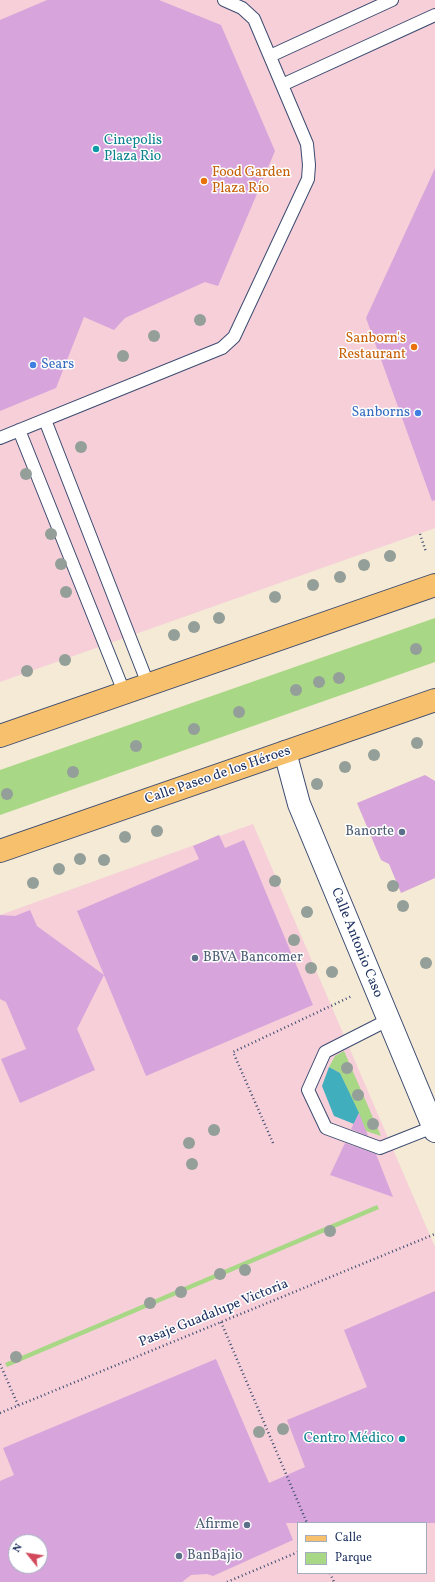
<!DOCTYPE html>
<meta charset="utf-8">
<style>
body{margin:0}
#map{position:relative;width:435px;height:1582px;overflow:hidden;background:#f4ead5;font-family:Vollkorn,serif}
canvas{display:block}
.legend{position:absolute;left:297px;top:1522px;width:130px;height:52px;box-sizing:border-box;background:#fff;border:1px solid #a4acbf;margin:0;padding:5px 7px;list-style:none;font-size:12px;color:#1b2f5e}
.legend li{display:flex;align-items:center;gap:8px;height:20px}
.legend b{width:20px;border:1px solid #a4acbf}
.north{position:absolute;left:8px;top:1534px;width:40px;height:40px;box-sizing:border-box;background:#fff;border:1px solid #a4acbf;border-radius:50%;rotate:300deg;font-size:11px;font-weight:700;line-height:16px;text-align:center;color:#1b2f5e}
.north::after{content:'';display:block;margin:auto;width:14px;height:18px;background:#d1495b;clip-path:polygon(50% 0,100% 100%,50% 72%,0 100%)}
</style>
<div id="map">
<canvas width="435" height="1582"></canvas>
<ul class="legend">
<li><b style="height:5px;background:#f7c06c"></b>Calle</li>
<li><b style="height:11px;background:#a8d785"></b>Parque</li>
</ul>
<div class="north">N</div>
</div>
<script>
const ctx = document.querySelector('canvas').getContext('2d');
ctx.lineJoin = 'round';
function fillPath(path, color) { ctx.fillStyle = color; ctx.fill(path, 'evenodd'); }
function stroke(path, color, width, dash) { ctx.strokeStyle = color; ctx.lineWidth = width; ctx.lineCap = dash ? 'butt' : 'round'; ctx.setLineDash(dash || []); ctx.stroke(path); }
function label(font, color, halo, rows, align = 'center') {
  ctx.font = font + ' Vollkorn,serif'; ctx.lineWidth = 3; ctx.setLineDash([]); ctx.textBaseline = 'middle'; ctx.strokeStyle = halo; ctx.fillStyle = color; for (const [text, x, y, turn = 0] of rows) {
    ctx.save(); ctx.translate(x, y); ctx.rotate((+turn || 0) * Math.PI / 180); ctx.textAlign = isNaN(turn) ? turn : align; if (halo) ctx.strokeText(text, 0, 0); ctx.fillText(text, 0, 0); ctx.restore();
  }
}
const built = new Path2D(`
 M0,0H435V168L422,196L435,203V528L0,682Z
 M253,824L435,1247V1582H0V915ZM298,1523H426V1573H298ZM16,1542H40V1566H16Z`);
const green = new Path2D(`
 M435,618V662L0,815V770Z
 M344,1051L381,1136L366,1131L340,1073L329,1067L335,1056Z
 M377,1205L379,1209L7,1367L5,1363Z`);
const water = new Path2D(`
 M329,1067L340,1073L359,1113L354,1124L334,1116L322,1086Z`);
const building = new Path2D(`
 M47,0H159L221,25L275,151L218,286L205,282L125,318L114,330L84,317L56,388L0,411V20Z
 M435,168V500L432,501L366,318Z
 M425,775L435,781V878L401,893L389,864L381,860L357,803Z
 M219,835L225,848L244,840L313,1005L146,1076L104,975L77,1029L95,1070L20,1103L1,1059L26,1049L6,1002L0,999V915L15,916L30,910L37,926L104,975L77,911L199,859L193,846Z
 M359,1113L368,1136L351,1129Z
 M345,1143L376,1154L393,1197L330,1175Z
 M435,1291V1523H286L293,1540L213,1576L207,1574L191,1575L182,1582H0V1481L14,1475L3,1448L216,1359L269,1483L305,1467L287,1420L367,1387L344,1330ZM16,1542H40V1566H16Z`);
const path = new Path2D(`
 M420,534L426,552
 M273,1143L233,1052L352,996
 M221,1322L307,1523
 M0,1364L18,1405
 M0,1413L435,1234
 M330,1573L334,1582
 M227,1582L298,1552`);
const service = new Path2D(`
 M270,56L392,0
 M282,85L435,15
 M45,420L148,684
 M19,430L124,692
 M0,438L222,348L234,337L308,179L309,165L307,144L254,19L242,8L224,0
 M388,1020L325,1052L308,1090L326,1128L380,1148L433,1127`);
const tertiary = new Path2D(`
 M285,752L299,804L435,1131`);
const primary = new Path2D(`
 M0,736L435,585
 M0,851L435,700`);
const trees = [
 [200,320],
 [154,336],
 [123,356],
 [81,447],
 [26,474],
 [51,534],
 [390,556],
 [61,564],
 [364,565],
 [340,577],
 [313,585],
 [66,592],
 [275,597],
 [219,618],
 [194,627],
 [174,635],
 [416,649],
 [65,660],
 [27,671],
 [339,678],
 [319,682],
 [296,690],
 [239,712],
 [194,729],
 [417,743],
 [136,746],
 [374,755],
 [345,767],
 [73,772],
 [317,784],
 [7,794],
 [157,831],
 [125,837],
 [80,859],
 [104,860],
 [59,869],
 [275,881],
 [33,883],
 [393,886],
 [403,906],
 [307,912],
 [294,940],
 [426,963],
 [311,968],
 [332,972],
 [347,1068],
 [358,1095],
 [373,1124],
 [214,1130],
 [189,1143],
 [192,1164],
 [330,1231],
 [245,1270],
 [220,1274],
 [181,1292],
 [150,1303],
 [16,1357],
 [283,1429],
 [259,1432]
];
const markers = [
 [96,149,4,"#0f9aa8"],
 [204,181,4,"#e8710a"],
 [414,347,4,"#e8710a"],
 [33,365,4,"#3f7fe0"],
 [418,413,4,"#3f7fe0"],
 [402,832,4,"#5c6f8a"],
 [195,958,4,"#5c6f8a"],
 [402,1439,4,"#0f9aa8"],
 [247,1525,4,"#5c6f8a"],
 [179,1556,4,"#5c6f8a"]
];
const cultureNames = [
 ["Cinepolis",104,141],
 ["Plaza Rio",104,157],
 ["Centro Médico",394,1439,"right"]
];
const foodNames = [
 ["Food Garden",212,173],
 ["Plaza Río",212,189],
 ["Sanborn's",406,339,"right"],
 ["Restaurant",406,355,"right"]
];
const shopNames = [
 ["Sears",41,365],
 ["Sanborns",410,413,"right"]
];
const streetNames = [
 ["Calle Paseo de los Héroes",218,776,-19],
 ["Calle Antonio Caso",356,943,68],
 ["Pasaje Guadalupe Victoria",214,1314,-22]
];
const serviceNames = [
 ["Banorte",394,832],
 ["BBVA Bancomer",203,958,"left"],
 ["Afirme",239,1525],
 ["BanBajio",187,1556,"left"]
];
fillPath(built, '#f6cfd9');
fillPath(green, '#a8d785');
fillPath(water, '#41aebe');
fillPath(building, '#d7a5db');
stroke(service, '#3c4b70', 14);
stroke(tertiary, '#3c4b70', 24);
stroke(primary, '#3c4b70', 24);
stroke(path, '#3c4b70', 2.5, [1, 3]);
stroke(service, '#fff', 12);
stroke(tertiary, '#fff', 22);
stroke(primary, '#f7c06c', 22);
ctx.fillStyle = '#949f9a';
for (const [x, y] of trees) { ctx.beginPath(); ctx.arc(x, y, 6, 0, 2 * Math.PI); ctx.fill(); }
for (const [x, y, r, color] of markers) { const dot = new Path2D(); dot.arc(x, y, r, 0, 2 * Math.PI); ctx.fillStyle = color; ctx.fill(dot); stroke(dot, '#fff', 1.5); }
label('14px', '#0d838f', '#fff', cultureNames, 'left');
label('14px', '#c56008', '#fff', foodNames, 'left');
label('14px', '#366cbe', '#fff', shopNames, 'left');
label('14px', '#1b2f5e', '#fff', streetNames);
label('14px', '#4e5e75', '#fff', serviceNames, 'right');
</script>
